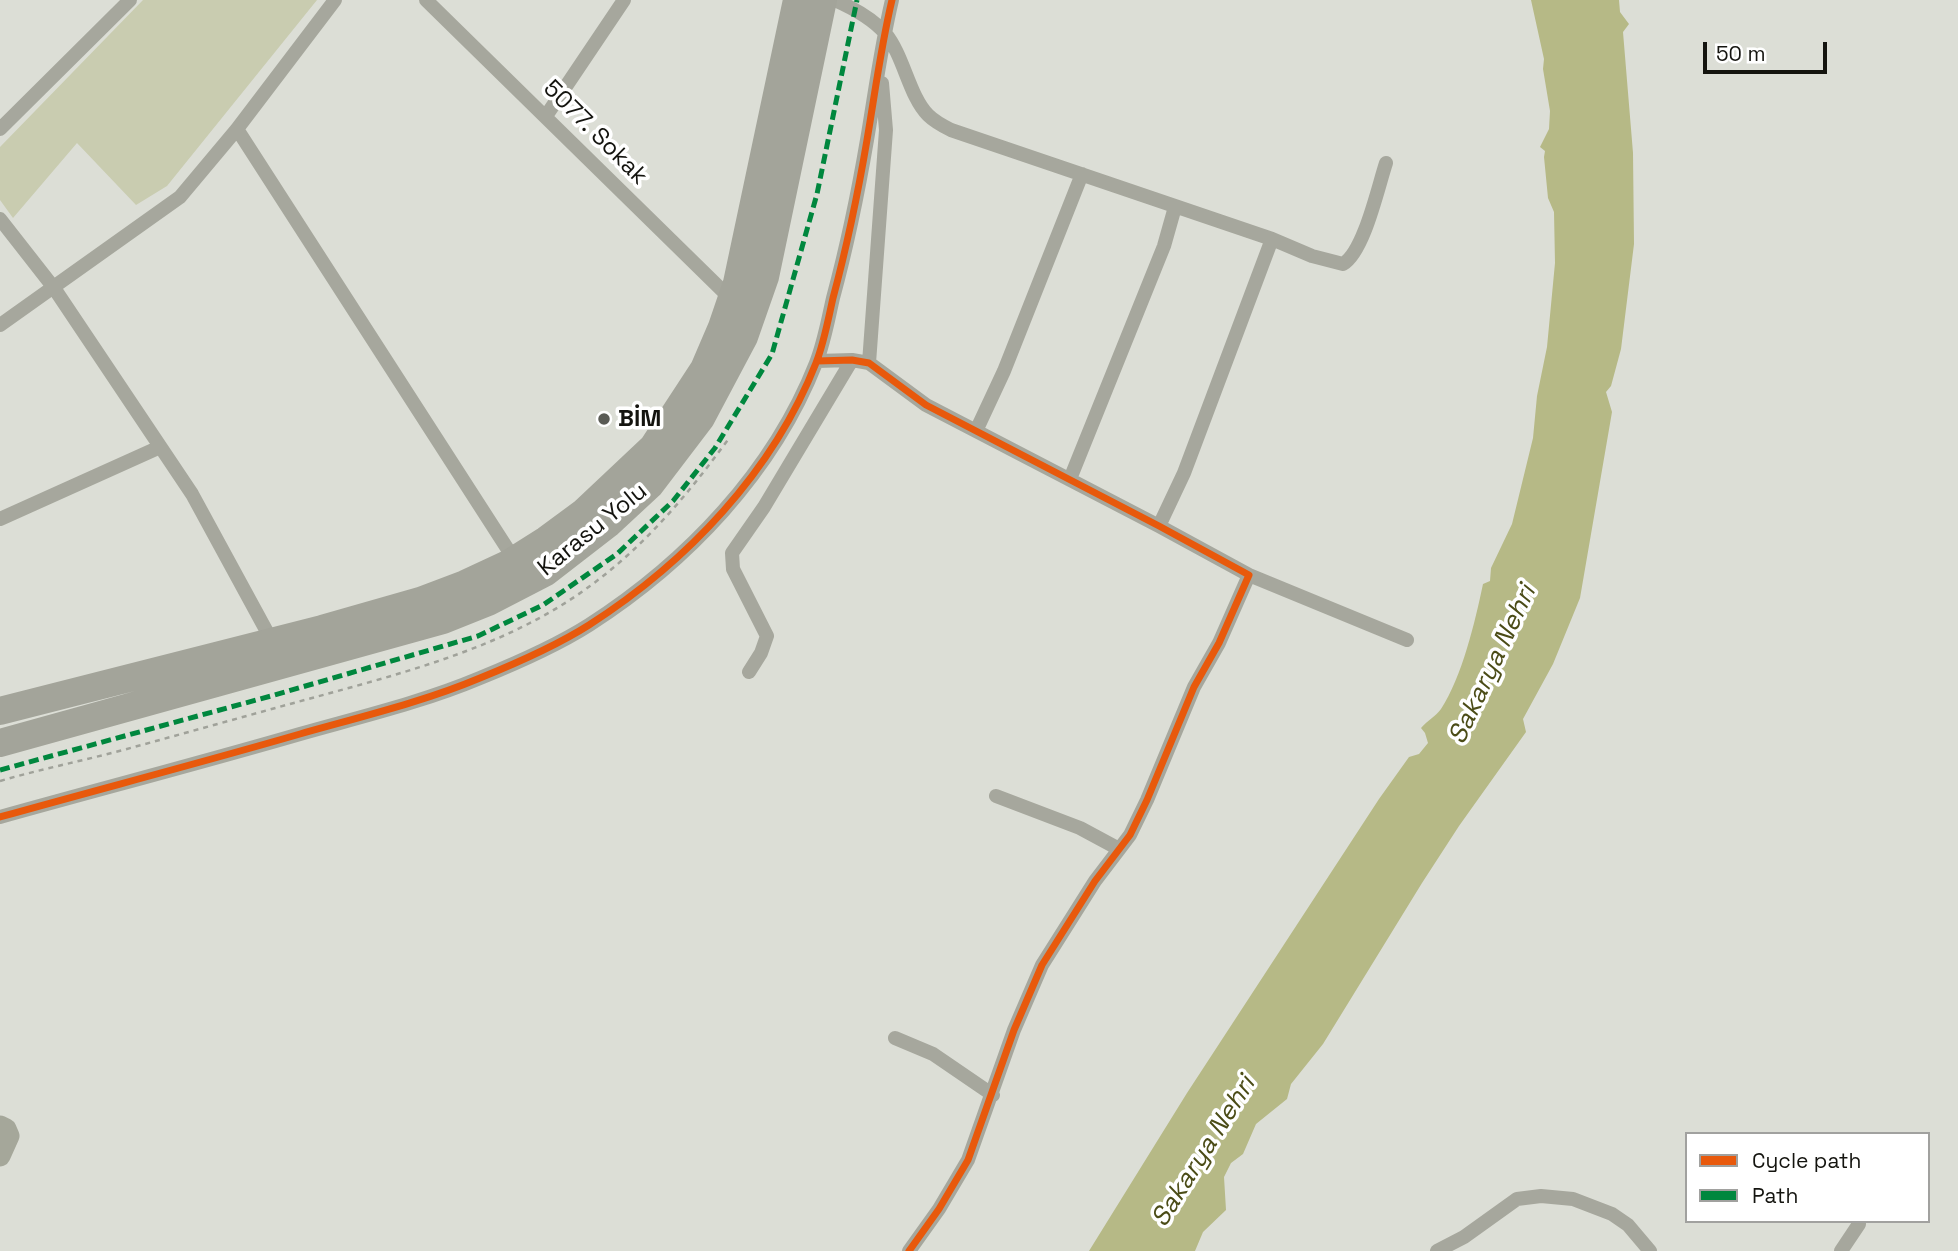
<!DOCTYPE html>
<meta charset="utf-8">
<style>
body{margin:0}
#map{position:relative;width:1958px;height:1251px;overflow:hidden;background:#dcded6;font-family:"Space Grotesk",sans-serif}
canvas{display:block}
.legend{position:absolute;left:1685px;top:1132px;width:245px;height:91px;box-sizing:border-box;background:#fff;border:2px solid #a1a19f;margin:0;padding:9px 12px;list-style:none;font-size:21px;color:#14140f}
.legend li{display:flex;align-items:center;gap:14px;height:35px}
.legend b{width:35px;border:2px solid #a1a19f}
.scale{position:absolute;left:1703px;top:42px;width:124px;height:32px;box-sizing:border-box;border:4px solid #14140f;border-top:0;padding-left:9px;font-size:21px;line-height:24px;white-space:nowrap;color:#14140f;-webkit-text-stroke:5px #fff;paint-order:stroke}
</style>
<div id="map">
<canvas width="1958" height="1251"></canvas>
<ul class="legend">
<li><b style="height:9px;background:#e8590c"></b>Cycle path</li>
<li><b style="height:9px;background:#00873e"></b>Path</li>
</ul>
<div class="scale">50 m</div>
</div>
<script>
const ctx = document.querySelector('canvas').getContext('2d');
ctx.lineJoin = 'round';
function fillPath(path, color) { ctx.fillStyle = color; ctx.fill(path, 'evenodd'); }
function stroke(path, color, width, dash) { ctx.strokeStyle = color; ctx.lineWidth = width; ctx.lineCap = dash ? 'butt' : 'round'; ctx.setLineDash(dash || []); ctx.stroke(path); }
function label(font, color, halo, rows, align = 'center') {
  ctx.font = font + ' "Space Grotesk",sans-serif'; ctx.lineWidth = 7; ctx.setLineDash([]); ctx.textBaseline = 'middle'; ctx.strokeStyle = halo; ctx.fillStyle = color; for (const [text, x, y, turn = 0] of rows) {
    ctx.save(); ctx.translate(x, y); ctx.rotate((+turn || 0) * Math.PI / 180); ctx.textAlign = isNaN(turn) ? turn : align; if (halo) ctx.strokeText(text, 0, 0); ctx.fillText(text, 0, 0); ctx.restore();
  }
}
const green = new Path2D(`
 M143,0H317L167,186L136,205L77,143L13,218L0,200V147Z`);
const water = new Path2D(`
 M1531,0H1619L1620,12L1629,24L1623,32L1633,153L1634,244L1621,349L1611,386L1606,392L1612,412L1580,598L1553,664L1523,719L1526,732L1459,826L1422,883L1323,1044L1291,1084L1287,1099L1256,1124L1243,1154L1231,1163L1224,1177L1226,1210L1203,1232L1195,1251H1089L1187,1093L1379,799L1409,757L1419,754L1428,743L1425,733L1421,728C1427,721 1436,716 1441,709C1462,677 1475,622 1483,584L1490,581L1491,568L1512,524L1533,438L1537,396L1547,347L1555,263L1554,212L1548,198L1544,157L1545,151L1540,147L1549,129L1550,111L1543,69L1544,59Z`);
const path = new Path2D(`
 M0,781C41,769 82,761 123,750C186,733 249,715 312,698C407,672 509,646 590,586C646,545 689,493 730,437`);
const street = new Path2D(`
 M426,0L731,299
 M835,0C853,8 872,18 885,33C904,56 909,96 928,115C935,122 943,126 951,130L1272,239L1312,256L1343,264C1364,252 1378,187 1386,163
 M546,116L624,0
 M0,129L130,0
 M237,129L514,559
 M0,219L54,288L192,494L272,641
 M0,325L180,197L237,129L335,0
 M817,361L852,360L869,363L926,405L1159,526L1249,575L1219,643L1194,687L1147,800L1130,835L1095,881L1042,965L1014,1030L968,1160L939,1209L909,1251
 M869,363L886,130L882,83
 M976,431L1004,371L1082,174
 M1070,479L1164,246L1175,207
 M0,519L160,447
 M1159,526L1184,473L1272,239
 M1249,575L1407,640
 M749,672L761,653L767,636L733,569L732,553L764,507L852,360
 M996,796L1080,828L1119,849
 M0,817C100,789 200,763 300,734C360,717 423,702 480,678C517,663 556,646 589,625C687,562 773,472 816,363C824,343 828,320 833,298C847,246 858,193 867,140C875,93 881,46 892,0
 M895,1038L933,1054L993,1095
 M1437,1251L1464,1237L1517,1199L1541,1196L1573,1199L1612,1214L1628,1225L1650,1251
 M1841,1251L1859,1224`);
const secondary = new Path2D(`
 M0,1126L6,1129L9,1136L0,1156`);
const highway = new Path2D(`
 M0,711L322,629L420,601L465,584L508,564L546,540L584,512L653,447L704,369L722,327L737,283L797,0
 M0,743L443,620L488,602L546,572L608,524L650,485L701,418L744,337L765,277L823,0`);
const quiet = new Path2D(`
 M0,770L271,696L478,636L543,605L617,554L673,501L715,448L772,354L817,194L857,0`);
const cycleway = new Path2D(`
 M817,361L852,360L869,363L926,405L1159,526L1249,575L1219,643L1194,687L1147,800L1130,835L1095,881L1042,965L1014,1030L968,1160L939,1209L909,1251
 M0,817C100,789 200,763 300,734C360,717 423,702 480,678C517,663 556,646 589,625C687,562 773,472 816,363C824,343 828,320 833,298C847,246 858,193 867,140C875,93 881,46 892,0`);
const markers = [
 [604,419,7,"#5a5b55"]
];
const streetNames = [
 ["5077. Sokak",595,133,45],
 ["Karasu Yolu",593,530,-39]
];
const poiNames = [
 ["BİM",618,419]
];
const waterNames = [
 ["Sakarya Nehri",1493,665,-65],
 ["Sakarya Nehri",1204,1152,-58]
];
fillPath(green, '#c9ccb0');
fillPath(water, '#b6b986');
stroke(path, '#a0a29a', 2.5, [5, 5]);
stroke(street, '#a6a79d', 14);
stroke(secondary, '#a5a79a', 21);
stroke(highway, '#a3a49a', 28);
stroke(quiet, '#00873e', 5, [10, 5]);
stroke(cycleway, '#e8590c', 7);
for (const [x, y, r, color] of markers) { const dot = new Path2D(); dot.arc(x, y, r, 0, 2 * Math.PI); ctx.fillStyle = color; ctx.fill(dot); stroke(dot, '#fff', 2.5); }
label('24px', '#14140f', '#fff', streetNames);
label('bold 24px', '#14140f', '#fff', poiNames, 'left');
label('italic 26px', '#4b4c17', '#fff', waterNames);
</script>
